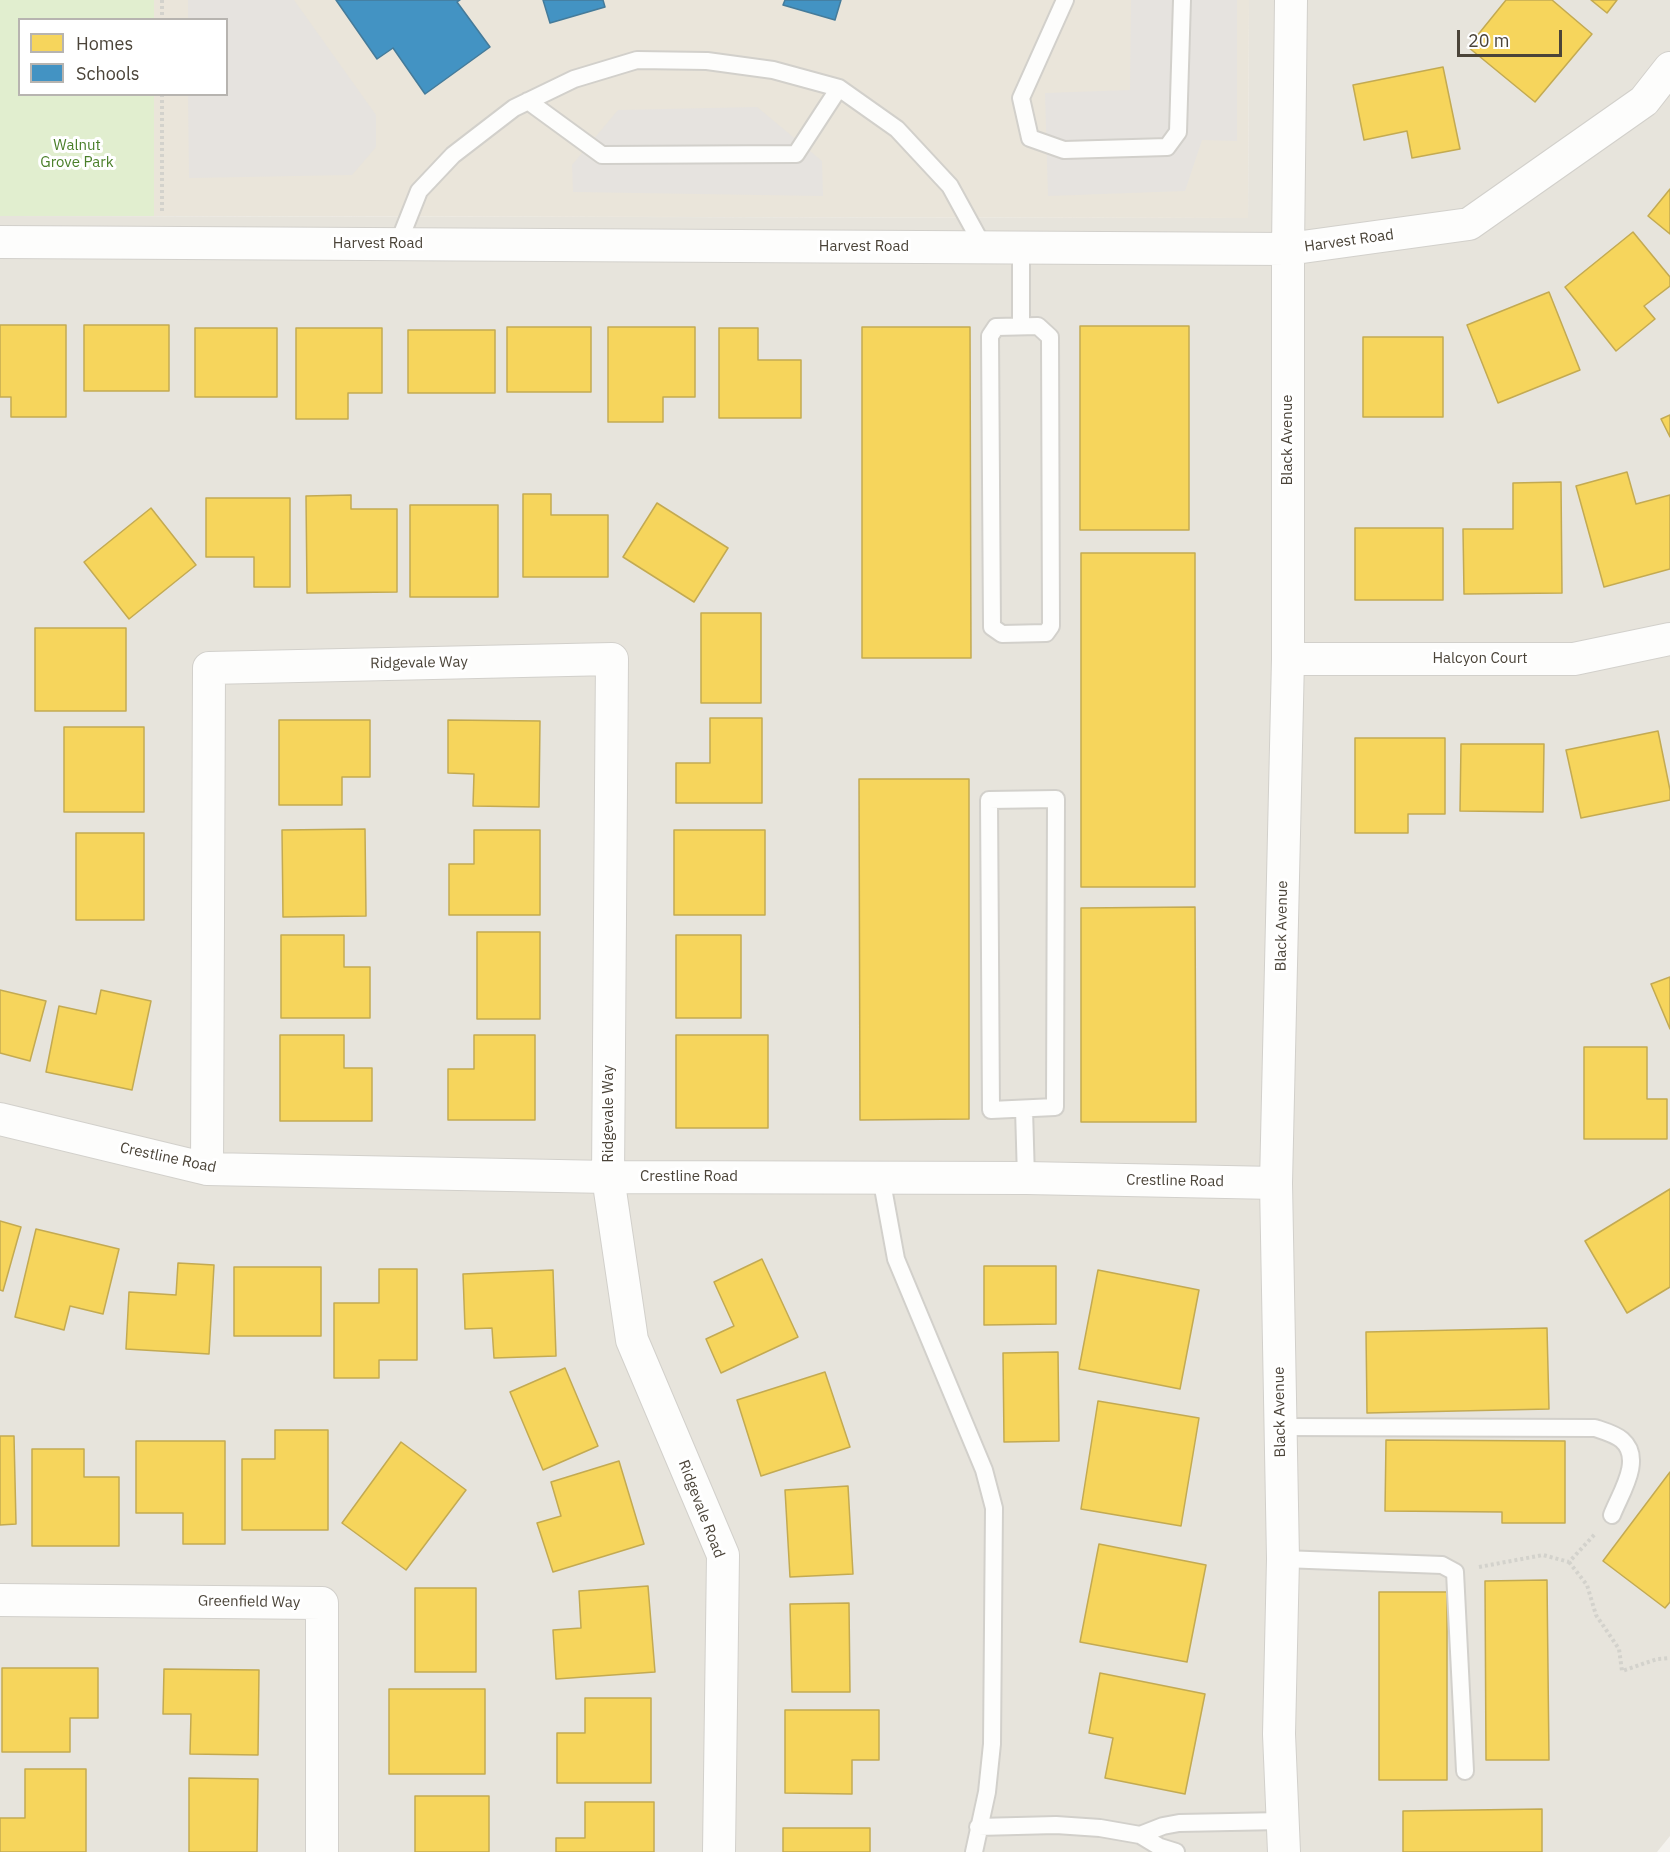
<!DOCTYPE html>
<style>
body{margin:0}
#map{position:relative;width:1670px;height:1852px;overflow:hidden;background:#f4f2ee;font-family:"IBM Plex Sans",sans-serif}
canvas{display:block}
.legend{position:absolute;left:18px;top:18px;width:210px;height:78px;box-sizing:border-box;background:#fff;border:2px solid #b7b4b0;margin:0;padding:8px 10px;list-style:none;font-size:18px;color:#4b4439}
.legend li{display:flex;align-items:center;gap:12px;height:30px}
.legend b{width:30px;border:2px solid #b7b4b0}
.scale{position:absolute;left:1457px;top:30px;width:105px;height:27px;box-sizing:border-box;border:3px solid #4b4439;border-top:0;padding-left:8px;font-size:18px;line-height:21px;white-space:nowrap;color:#4b4439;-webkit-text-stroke:4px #fff;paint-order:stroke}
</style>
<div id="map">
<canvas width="1670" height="1852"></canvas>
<ul class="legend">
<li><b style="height:16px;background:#f6d55c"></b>Homes</li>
<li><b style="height:16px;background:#4393c3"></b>Schools</li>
</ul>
<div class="scale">20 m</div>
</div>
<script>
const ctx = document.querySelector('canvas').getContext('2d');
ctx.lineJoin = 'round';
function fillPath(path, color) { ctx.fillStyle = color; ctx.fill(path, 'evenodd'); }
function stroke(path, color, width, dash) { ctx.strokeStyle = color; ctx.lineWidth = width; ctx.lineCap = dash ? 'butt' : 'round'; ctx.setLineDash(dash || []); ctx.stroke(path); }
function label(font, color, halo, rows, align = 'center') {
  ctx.font = font + ' "IBM Plex Sans",sans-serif'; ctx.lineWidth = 6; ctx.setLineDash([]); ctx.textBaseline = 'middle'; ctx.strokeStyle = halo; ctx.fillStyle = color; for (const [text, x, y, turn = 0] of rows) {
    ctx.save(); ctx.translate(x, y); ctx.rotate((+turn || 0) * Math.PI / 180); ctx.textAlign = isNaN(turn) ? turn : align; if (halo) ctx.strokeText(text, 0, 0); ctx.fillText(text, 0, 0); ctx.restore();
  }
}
const residential = new Path2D(`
 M1249,0H1670V1836L1657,1852H0V216L1248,218Z`);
const education = new Path2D(`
 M154,0H1249L1248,218L154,216V95L226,94V20L154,19Z`);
const green = new Path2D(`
 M0,0H154V19L20,20V94L154,95V216H0Z`);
const parking = new Path2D(`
 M188,0H294L376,115V147L352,175L189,178L188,95L226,94V20L188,19Z
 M1131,0H1237V141L1202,140L1185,191L1048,196L1045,93L1130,90Z
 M757,107L822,161L823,196L573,192L572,165L618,110Z`);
const homes = new Path2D(`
 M1506,0H1552L1592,34L1535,102L1468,47Z
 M1591,0H1617L1607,13Z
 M1443,67L1460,149L1412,158L1407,131L1364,140L1353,85Z
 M1670,189V234L1648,216Z
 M1633,232L1670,277V286L1644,306L1655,319L1616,351L1565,287Z
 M1549,292L1580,370L1498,403L1467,325Z
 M0,325H66V417H11V397H0Z
 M84,325H169V391H84Z
 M1080,326H1189V530H1080Z
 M507,327H591V392H507Z
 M608,327H695V397H663V422H608Z
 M862,327H970L971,658H862Z
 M195,328H277V397H195Z
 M296,328H382V393H348V419H296Z
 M719,328H758V360H801V418H719Z
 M408,330H495V393H408Z
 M1363,337H1443V417H1363Z
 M1670,415V437L1661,419Z
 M1627,472L1636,504L1670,495V569L1604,587L1576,486Z
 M1561,482L1562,593L1464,594L1463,529H1513V483Z
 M523,494H551V515H608V577H523Z
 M351,495V509H397V592L307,593L306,496Z
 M206,498H290V587H254V557H206Z
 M657,503L728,548L694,602L623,557Z
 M410,505H498V597H410Z
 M151,508L196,565L129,619L84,562Z
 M1355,528H1443V600H1355Z
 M1081,553H1195V887H1081Z
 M701,613H761V703H701Z
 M35,628H126V711H35Z
 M710,718H762V803H676V763H710Z
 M279,720H370V777H342V805H279Z
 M448,720L540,721L539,807L473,806L474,774L448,773Z
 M64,727H144V812H64Z
 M1658,731L1670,790V800L1581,818L1566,750Z
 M1355,738H1445V814H1408V833H1355Z
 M1461,744H1544L1543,812L1460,811Z
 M859,779H969V1119L860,1120Z
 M365,829L366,916L283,917L282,830Z
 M474,830H540V915H449V864H474Z
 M674,830H765V915H674Z
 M76,833H144V920H76Z
 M1195,907L1196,1122H1081V908Z
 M477,932H540V1019H477Z
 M281,935H344V967H370V1018H281Z
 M676,935H741V1018H676Z
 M1670,977V1029L1651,984Z
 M0,990L46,1001L30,1061L0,1053Z
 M101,990L151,1001L132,1090L46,1072L59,1006L96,1014Z
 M280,1035H344V1068H372V1121H280Z
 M474,1035H535V1120H448V1069H474Z
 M676,1035H768V1128H676Z
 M1584,1047H1647V1099H1667V1139H1584Z
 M1670,1189V1287L1627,1313L1585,1241Z
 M0,1221L21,1227L3,1291L0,1290Z
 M36,1229L119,1249L103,1314L70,1306L64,1330L15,1317Z
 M762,1259L798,1337L721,1373L706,1339L734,1326L714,1282Z
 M178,1263L214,1265L209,1354L126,1349L129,1292L176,1295Z
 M984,1266H1056V1324L984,1325Z
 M234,1267H321V1336H234Z
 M379,1269H417V1360H379V1378H334V1303H379Z
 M553,1270L556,1356L494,1358L492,1328L465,1329L463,1274Z
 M1098,1270L1199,1290L1180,1389L1079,1369Z
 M1547,1328L1549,1409L1367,1413L1366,1332Z
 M1058,1352L1059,1441L1004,1442L1003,1353Z
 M565,1368L598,1446L543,1470L510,1392Z
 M825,1372L850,1447L761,1476L737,1400Z
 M1098,1401L1199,1418L1181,1526L1081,1509Z
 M275,1430H328V1530H242V1459H275Z
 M0,1436H14L16,1524L0,1525Z
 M1386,1440L1565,1441V1523H1502V1512L1385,1511Z
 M136,1441H225V1544H183V1513H136Z
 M401,1442L466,1490L406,1570L342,1523Z
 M32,1449H84V1477H119V1546H32Z
 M619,1461L644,1544L553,1572L537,1523L561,1516L551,1482Z
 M1670,1472V1602L1665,1608L1603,1561Z
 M848,1486L853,1574L790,1577L785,1490Z
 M1099,1544L1206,1565L1187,1662L1080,1642Z
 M1547,1580L1549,1760H1486L1485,1581Z
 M648,1586L655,1672L556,1679L553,1630L581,1628L579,1591Z
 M415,1588H476V1672H415Z
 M1379,1592H1447V1780H1379Z
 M849,1603L850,1692H792L790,1604Z
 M2,1668H98V1718H70V1752H2Z
 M164,1669L259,1670L258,1755L190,1754L191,1714H163Z
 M1100,1673L1205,1694L1185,1794L1105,1778L1113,1738L1089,1733Z
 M389,1689H485V1774H389Z
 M585,1698H651V1783H557V1733H585Z
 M785,1710H879V1760H852V1794L785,1793Z
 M25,1769H86V1852H0V1818H25Z
 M189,1778L258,1779L257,1852H189Z
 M415,1796H489V1852H415Z
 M585,1802H654V1852H556V1838H585Z
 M1542,1809V1852H1403V1811Z
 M783,1828H870V1852H783Z`);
const schools = new Path2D(`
 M336,0H460L457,2L490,47L425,94L393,48L377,59Z
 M543,0H603L605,7L550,23Z
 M785,0H841L835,20L783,5Z`);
const path = new Path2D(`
 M162,0V20
 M162,94V211
 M1569,1562L1587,1585L1596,1615L1619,1649L1622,1671L1657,1659L1670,1658
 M1479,1567L1543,1555L1569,1562L1595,1534`);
const service = new Path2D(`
 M1065,0L1021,98L1030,138L1064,150L1167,147L1178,132L1182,0
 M528,101L602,155L796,154L839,88
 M398,244L419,191L453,155L514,108L574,79L637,60L707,61L773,70L839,88L897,129L950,186L984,248
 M1021,248V326
 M1038,326L1050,337L1051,626L1046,633L1002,634L992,627L990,336L996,327Z
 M1056,799L1055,1107L991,1110L989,800Z
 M1024,1109L1026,1178
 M881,1177L896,1259L984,1470L994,1508L992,1744L987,1792L974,1852
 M1280,1427L1595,1428C1604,1431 1615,1434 1622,1440C1644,1459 1620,1494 1612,1515
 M1283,1559L1442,1565L1455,1572L1465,1771
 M978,1827L1056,1825L1100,1828L1140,1835L1160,1847L1176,1852
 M1140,1835L1163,1826L1179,1823L1282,1821`);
const minor = new Path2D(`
 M0,242L1288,249L1469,224L1644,101L1670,68
 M1288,659H1574L1670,639
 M0,1119L207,1169L608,1177L1026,1178L1276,1183
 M207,1169L209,668L612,659L608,1177L632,1340L723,1555L719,1852
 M0,1600L322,1603V1852
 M1284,1852L1279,1734L1283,1559L1276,1183L1288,659V249L1291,0`);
const parkNames = [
 ["Walnut",77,146],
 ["Grove Park",77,163]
];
const streetNames = [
 ["Harvest Road",1349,241,-8],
 ["Harvest Road",378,244],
 ["Harvest Road",864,247],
 ["Black Avenue",1288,440,-90],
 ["Halcyon Court",1480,659],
 ["Ridgevale Way",419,663,-1],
 ["Black Avenue",1282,926,-89],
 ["Ridgevale Way",609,1114,-90],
 ["Crestline Road",168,1158,12],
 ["Crestline Road",689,1177],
 ["Crestline Road",1175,1181,1],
 ["Black Avenue",1280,1412,-91],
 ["Ridgevale Road",701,1509,69],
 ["Greenfield Way",249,1602,1]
];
fillPath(residential, '#e7e4dc');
fillPath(education, '#eae5da');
fillPath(green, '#e1eecf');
fillPath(parking, '#e6e3df');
fillPath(homes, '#f6d55c');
stroke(homes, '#c3aa52', 1.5);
fillPath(schools, '#4393c3');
stroke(schools, '#457b9a', 1.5);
stroke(service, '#d2d0cb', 20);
stroke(minor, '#d2d0cb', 34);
stroke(path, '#d3d2cc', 4, [3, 3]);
stroke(service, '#fdfdfc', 16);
stroke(minor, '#fdfdfc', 32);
label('15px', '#4a7f2a', '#fff', parkNames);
label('15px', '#4b4439', '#fff', streetNames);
</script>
